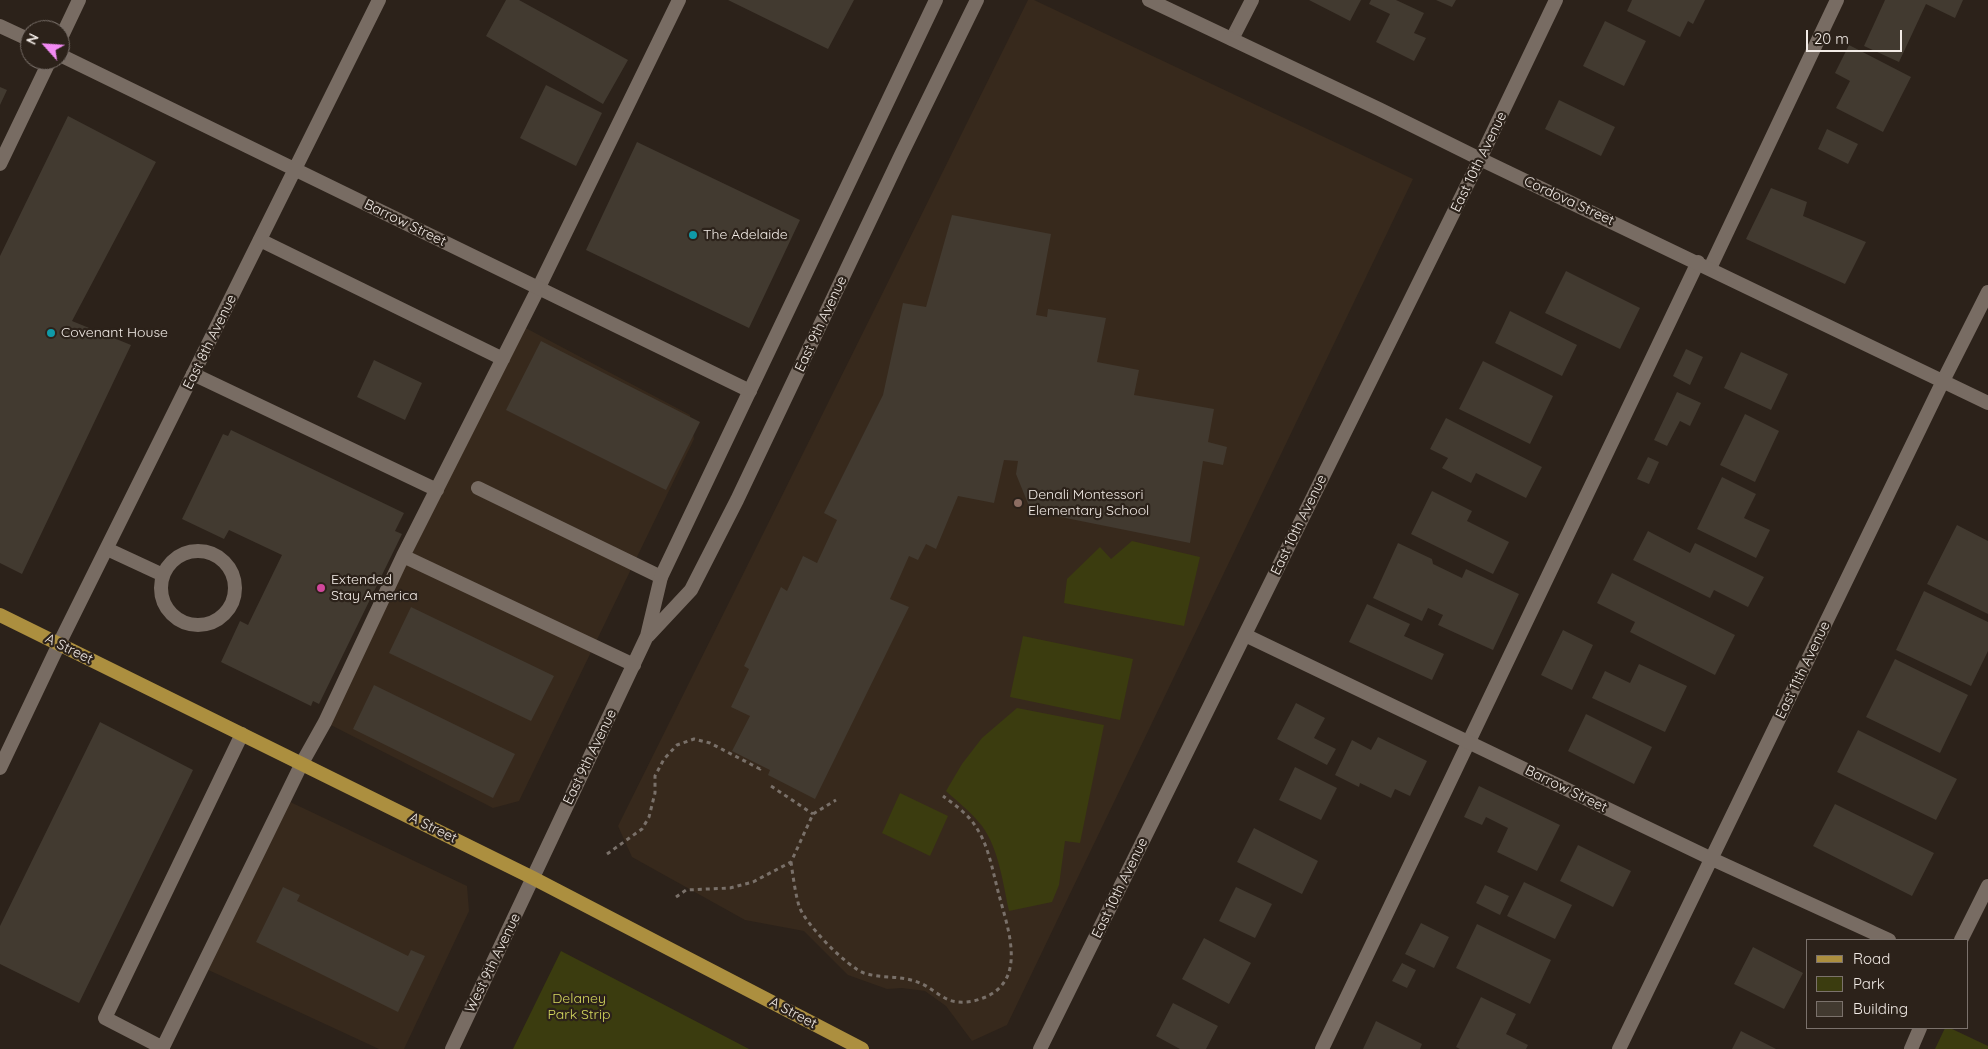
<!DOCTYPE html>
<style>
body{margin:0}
#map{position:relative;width:1988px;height:1049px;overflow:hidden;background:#2c221a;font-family:Quicksand,sans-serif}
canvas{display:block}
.legend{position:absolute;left:1806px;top:939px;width:162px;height:90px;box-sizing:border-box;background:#2c221a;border:1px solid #7b726c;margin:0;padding:6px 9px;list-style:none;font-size:15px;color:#f2ebe6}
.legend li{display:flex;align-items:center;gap:10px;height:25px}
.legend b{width:25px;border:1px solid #7b726c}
.north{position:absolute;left:20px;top:20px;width:50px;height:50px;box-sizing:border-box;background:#2c221a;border:1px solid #7b726c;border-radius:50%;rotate:296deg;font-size:14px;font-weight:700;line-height:20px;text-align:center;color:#f2ebe6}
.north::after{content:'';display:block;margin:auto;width:18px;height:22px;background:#f28af3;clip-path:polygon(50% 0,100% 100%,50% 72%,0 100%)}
.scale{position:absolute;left:1806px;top:30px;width:96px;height:22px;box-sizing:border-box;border:2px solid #f2ebe6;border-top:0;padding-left:6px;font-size:15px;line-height:18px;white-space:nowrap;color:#f2ebe6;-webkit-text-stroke:4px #2c221a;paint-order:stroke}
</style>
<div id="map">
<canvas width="1988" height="1049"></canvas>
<ul class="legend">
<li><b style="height:6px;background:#ac8f3f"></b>Road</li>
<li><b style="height:14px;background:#3b3c0f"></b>Park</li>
<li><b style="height:14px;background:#423a30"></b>Building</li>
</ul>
<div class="north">N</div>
<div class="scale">20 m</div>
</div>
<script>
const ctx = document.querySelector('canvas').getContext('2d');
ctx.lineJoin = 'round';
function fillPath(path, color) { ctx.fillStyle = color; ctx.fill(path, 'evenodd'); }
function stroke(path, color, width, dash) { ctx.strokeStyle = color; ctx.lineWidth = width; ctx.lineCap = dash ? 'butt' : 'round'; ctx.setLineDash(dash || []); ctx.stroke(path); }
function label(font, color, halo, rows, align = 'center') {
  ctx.font = font + ' Quicksand,sans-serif'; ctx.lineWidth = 4.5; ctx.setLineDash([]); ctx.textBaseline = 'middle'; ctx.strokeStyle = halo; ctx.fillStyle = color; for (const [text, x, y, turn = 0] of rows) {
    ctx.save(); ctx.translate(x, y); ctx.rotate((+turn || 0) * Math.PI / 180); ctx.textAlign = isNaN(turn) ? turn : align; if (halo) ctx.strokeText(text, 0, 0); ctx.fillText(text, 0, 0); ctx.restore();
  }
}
const built = new Path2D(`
 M1028,0H1034L1413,179L1007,1025L972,1041L946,1006L925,991L902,988L887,989L848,975L804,931L745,920L632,857L618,826Z
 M520,325L690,415L694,439L519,801L493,808L325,722Z
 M284,799L467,886L469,911L404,1049H379L202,967Z`);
const green = new Path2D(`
 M1132,541L1200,557L1184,626L1064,603L1067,579L1100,547L1111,559Z
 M1023,636L1133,659L1120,720L1010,697Z
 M1017,708L1104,725L1080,843L1065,841L1059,885L1052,902L1009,911C1003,884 999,849 982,826C972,813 958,802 946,791L962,764L982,738Z
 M900,793L948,816L930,856L882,833Z
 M561,951L749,1049H513Z
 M1945,1028H1950L1988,1046V1049H1935Z`);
const building = new Path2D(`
 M506,0H519L628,60L603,104L486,36Z
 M728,0H854L828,49Z
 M1309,0H1361L1350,21Z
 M1371,0H1396L1424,13L1414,33L1426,38L1414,61L1376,42L1390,14L1369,4Z
 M1436,0H1456L1452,7Z
 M1632,0H1705L1693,24L1688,21L1680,37L1627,11Z
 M1885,0H1963L1955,18L1926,4L1899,62L1864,46Z
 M1605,21L1646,41L1624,86L1583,66Z
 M1849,45L1911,77L1883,132L1836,108L1850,81L1835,73Z
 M546,85L602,113L576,166L520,138Z
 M0,87L7,90L0,105Z
 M1559,100L1615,127L1601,156L1545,129Z
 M68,116L156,162L72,321L131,345L22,574L0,563V256Z
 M1827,129L1858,144L1848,164L1818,149Z
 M637,142L800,220L749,328L586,250Z
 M1771,188L1807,202L1803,216L1866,242L1845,284L1746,239Z
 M952,215L1051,234L1036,315L1047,317L1048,309L1106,318L1097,362L1139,370L1134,395L1214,409L1208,442L1227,447L1223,465L1203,461L1190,543L1031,511L1016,474L1018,461L1004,460L994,503L958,496L936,549L926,544L918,560L909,556L890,599L909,607L815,799L768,775L770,770L732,751L750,716L731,707L749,669L744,666L781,587L787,591L803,556L817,563L837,520L824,513L883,395L903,303L926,307Z
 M1566,271L1640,308L1620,349L1545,313Z
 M1510,311L1577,345L1562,376L1495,343Z
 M541,341L700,422L666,490L506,410Z
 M1686,349L1703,357L1690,385L1673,376Z
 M1741,352L1788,374L1771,410L1724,388Z
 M374,360L422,383L405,420L357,397Z
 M1483,361L1553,396L1530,444L1459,409Z
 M1677,392L1701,403L1690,426L1680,421L1667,446L1654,440Z
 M1745,414L1779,431L1755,482L1720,465Z
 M1446,418L1542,467L1526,498L1476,473L1471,483L1442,468L1448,458L1430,449Z
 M231,430L404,513L395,531L402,534L319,704L313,701L311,706L221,662L240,621L248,625L282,555L229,530L224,539L182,519L223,434L228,436Z
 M1648,457L1659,462L1649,484L1637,479Z
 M1722,477L1756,494L1744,518L1770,530L1756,558L1697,529Z
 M1432,491L1472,511L1467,521L1509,542L1493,574L1411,534Z
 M1957,525L1988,541V614L1927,584Z
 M1648,531L1690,553L1695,543L1764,577L1748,607L1714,590L1710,598L1633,560Z
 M1398,543L1432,559L1433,564L1462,578L1466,569L1519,594L1493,650L1438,625L1443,615L1428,608L1422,621L1373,598Z
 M1612,573L1735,635L1715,675L1630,632L1635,622L1597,603Z
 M1924,591L1988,622V651L1971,686L1896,650Z
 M1367,604L1410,624L1404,636L1444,654L1432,680L1349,642Z
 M411,607L554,676L531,721L389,653Z
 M1563,630L1593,645L1572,690L1541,675Z
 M1895,659L1968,695L1940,753L1866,717Z
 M1639,664L1687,686L1665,732L1592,698L1605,671L1630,683Z
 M374,685L515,754L493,798L353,729Z
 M1296,703L1325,718L1314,738L1336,749L1327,765L1277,739Z
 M1586,714L1652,747L1634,784L1568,751Z
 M100,722L193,770L79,1003L0,964V926Z
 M1858,730L1957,779L1936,820L1837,772Z
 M1378,737L1427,761L1410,796L1395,789L1391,798L1360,783L1359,787L1335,775L1352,740L1371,750Z
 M1295,767L1337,788L1321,820L1279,800Z
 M1479,786L1560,825L1537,871L1497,852L1508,828L1486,817L1482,825L1464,817Z
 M1835,804L1934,853L1912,896L1813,846Z
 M1254,828L1318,861L1302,894L1237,862Z
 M1578,845L1631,871L1613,907L1560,881Z
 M1524,882L1572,905L1555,939L1507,916Z
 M1485,885L1509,896L1500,915L1476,903Z
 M283,887L300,895L297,901L408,956L411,950L425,956L398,1012L256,942Z
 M1236,887L1272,904L1255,938L1219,921Z
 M1421,923L1449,937L1434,968L1405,954Z
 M1477,924L1551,960L1530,1004L1456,968Z
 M1204,938L1251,963L1229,1004L1182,979Z
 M1753,947L1803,973L1784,1009L1734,984Z
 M1402,963L1416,970L1407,988L1392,981Z
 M1481,997L1516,1014L1506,1034L1528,1045L1526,1049H1460L1456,1047Z
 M1173,1003L1218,1026L1206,1049H1180L1156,1036Z
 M1376,1021L1422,1044L1420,1049H1363Z
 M1741,1031L1776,1049H1732Z`);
const path = new Path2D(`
 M771,786L813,814
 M607,854L642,829L649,817L655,793V776L664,759L677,745L694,739L710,743L760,769L761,765
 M791,862C793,876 795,892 799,906C805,924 847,967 864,973C882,979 902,975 920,983C930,987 939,996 949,1000C960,1004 973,1002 983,998C1028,981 1008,929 999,895C993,873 989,846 976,827C968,814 955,805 943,796
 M676,897L686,890L730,888L753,882L791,862L813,814L836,800`);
const service = new Path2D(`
 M1232,39L1252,0
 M60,40L79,0
 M0,164L50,60
 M260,240L503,359
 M1710,268L1837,0
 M193,374L437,490
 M478,488L661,577
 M107,549L163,575
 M161 588a37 37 0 1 1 74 0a37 37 0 1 1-74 0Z
 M403,556L634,665
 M1961,940L1988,886
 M163,1048L105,1018L242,734
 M162,1049L302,763L325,722L403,556L539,287L679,0
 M1322,1049L1698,262
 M1911,1049L1920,1028`);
const minor = new Path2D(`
 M1149,0L1379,109L1480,159L1988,403
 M0,26L30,40
 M60,55L750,391
 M1245,635L1712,859L1889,940
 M0,768L59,644L379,0
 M1040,1049L1480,159L1556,0
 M1619,1049L1943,381L1988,292`);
const tertiary = new Path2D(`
 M648,636L691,590L737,500L901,155L977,0
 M452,1049L647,636L661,577L936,0`);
const primary = new Path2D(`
 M0,615L533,878L862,1049`);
const markers = [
 [693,235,5,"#0f9aa8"],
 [51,333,5,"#0f9aa8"],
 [1018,503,5,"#8d6e63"],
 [321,588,5,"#d1479c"]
];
const streetNames = [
 ["East 10th Avenue",1479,162,-64],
 ["Cordova Street",1569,201,25],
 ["Barrow Street",405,223,26],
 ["East 9th Avenue",821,324,-65],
 ["East 8th Avenue",210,342,-64],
 ["East 10th Avenue",1299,525,-64],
 ["A Street",69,649,26],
 ["East 11th Avenue",1803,670,-64],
 ["East 9th Avenue",590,757,-64],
 ["Barrow Street",1566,789,26],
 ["A Street",433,828,26],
 ["East 10th Avenue",1120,888,-64],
 ["West 9th Avenue",493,963,-64],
 ["A Street",793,1013,28]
];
const poiNames = [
 ["The Adelaide",703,235],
 ["Covenant House",61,333],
 ["Denali Montessori",1028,495],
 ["Elementary School",1028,511],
 ["Extended",331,580],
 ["Stay America",331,596]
];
const parkNames = [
 ["Delaney",579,999],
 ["Park Strip",579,1015]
];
fillPath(built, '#37291c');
fillPath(green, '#3b3c0f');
fillPath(building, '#423a30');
stroke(path, '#797069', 3, [4, 4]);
stroke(service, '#786c63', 14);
stroke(minor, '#786c63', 14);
stroke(tertiary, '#786c63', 14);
stroke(primary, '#ac8f3f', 14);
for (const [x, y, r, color] of markers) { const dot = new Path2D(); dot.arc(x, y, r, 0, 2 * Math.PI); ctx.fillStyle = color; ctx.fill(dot); stroke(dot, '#2c221a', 2); }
label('14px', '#f2ebe6', '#2c221a', streetNames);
label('14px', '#f2ebe6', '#2c221a', poiNames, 'left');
label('14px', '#d5d85e', '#2c221a', parkNames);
</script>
